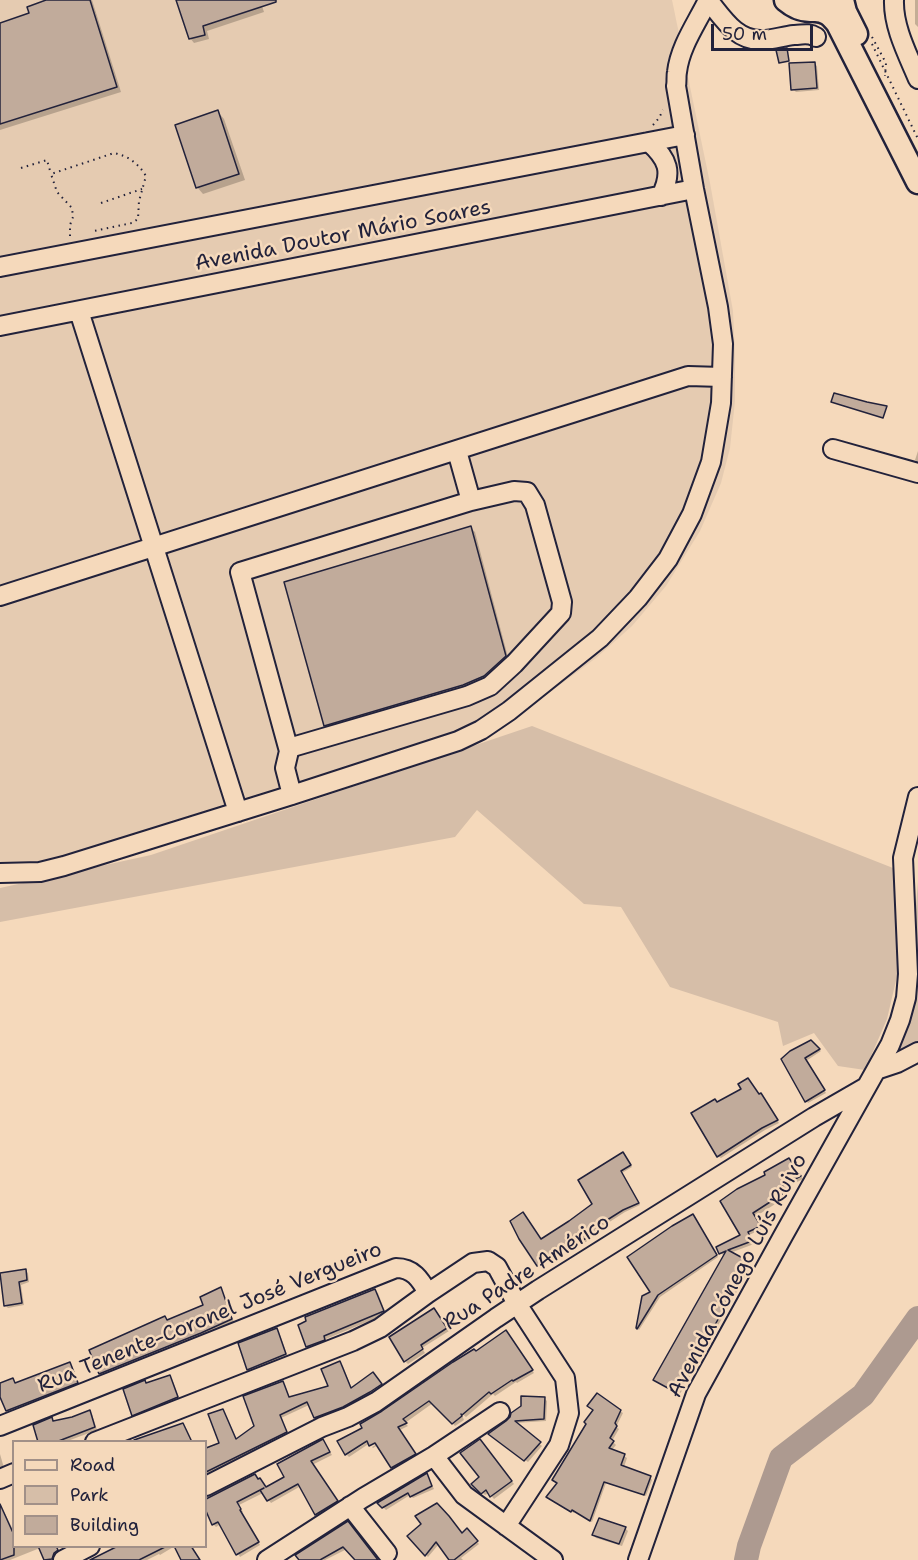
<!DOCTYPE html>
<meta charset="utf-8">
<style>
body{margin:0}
#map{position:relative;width:918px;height:1560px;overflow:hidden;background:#f5d9bb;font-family:"Shantell Sans",sans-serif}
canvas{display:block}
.legend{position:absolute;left:12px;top:1440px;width:195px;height:108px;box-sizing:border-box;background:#f5d9bb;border:2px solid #a19088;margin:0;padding:8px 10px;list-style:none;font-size:18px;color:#22223b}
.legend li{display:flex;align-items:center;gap:12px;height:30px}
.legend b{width:30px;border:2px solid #a19088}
.scale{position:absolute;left:711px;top:24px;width:102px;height:27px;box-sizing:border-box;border:3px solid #22223b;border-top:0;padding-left:8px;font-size:18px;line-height:21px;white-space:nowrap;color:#22223b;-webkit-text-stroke:4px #f5d9bb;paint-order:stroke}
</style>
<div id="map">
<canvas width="918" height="1560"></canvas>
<ul class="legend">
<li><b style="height:8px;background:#f5d9bb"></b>Road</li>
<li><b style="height:16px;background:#d6bea8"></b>Park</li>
<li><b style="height:16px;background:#c1ab9b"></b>Building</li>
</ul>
<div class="scale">50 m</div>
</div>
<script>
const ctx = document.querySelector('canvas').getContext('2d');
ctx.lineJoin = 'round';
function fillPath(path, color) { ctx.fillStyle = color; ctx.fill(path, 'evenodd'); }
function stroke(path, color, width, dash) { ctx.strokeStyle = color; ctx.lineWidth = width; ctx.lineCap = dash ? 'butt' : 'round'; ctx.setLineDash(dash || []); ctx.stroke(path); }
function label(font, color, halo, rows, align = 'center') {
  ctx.font = font + ' "Shantell Sans",sans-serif'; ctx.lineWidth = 5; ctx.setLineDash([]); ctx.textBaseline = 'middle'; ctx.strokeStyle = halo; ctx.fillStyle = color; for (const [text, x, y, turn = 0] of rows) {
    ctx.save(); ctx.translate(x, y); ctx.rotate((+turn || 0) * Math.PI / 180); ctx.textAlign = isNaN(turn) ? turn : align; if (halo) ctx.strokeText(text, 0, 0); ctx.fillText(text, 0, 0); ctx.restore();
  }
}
const built = new Path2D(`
 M0,0H672L710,183L733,311L735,355V401L730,448L721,483L700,531L666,586L632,626L596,658L514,719L483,738L244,820L146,851L59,875L0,881Z`);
const green = new Path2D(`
 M532,726L893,868L900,941L898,972L887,1019L865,1070L838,1066L814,1033L783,1046L778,1022L670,987L621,907L584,904L477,810L455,837L0,922V888L151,855Z
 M918,882V1045L895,1061L918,977L915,917Z`);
const shadow = new Path2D(`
 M53,0H92L121,92L0,130V25L31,14Z
 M178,0H260L264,12L207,31L209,39L194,43L190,38Z
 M915,0H918V27L915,24Z
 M814,63L817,66L819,90L796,92L793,89Z
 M218,112L224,119L245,180L203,194L197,187Z
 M918,451V462L915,460Z
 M470,527L475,532L509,661L488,681L329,730L325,725Z
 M810,1042L821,1051L806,1061L826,1093L808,1103L782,1060Z
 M763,1097L779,1123L765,1130L721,1158L718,1156L717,1103Z
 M625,1156L632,1167L622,1173L640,1205L625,1212L597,1230L599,1234L569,1252L567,1250L541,1267L538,1265L541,1241L594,1204Z
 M792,1163L803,1179L782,1190L786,1197L755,1217L762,1229L749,1235L754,1244L730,1253L751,1266L680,1394L658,1382L725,1257L721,1253L742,1235L722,1201Z
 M694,1218L718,1257L660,1297L639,1330L637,1328L652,1292Z
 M26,1271L28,1273L29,1282L21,1285L24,1305L8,1308L5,1305Z
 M220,1289L223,1292L234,1322L204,1336L103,1376L101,1373L91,1351L205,1306Z
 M375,1290L378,1293L386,1314L326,1339L327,1343L310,1349L307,1347Z
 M437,1313L449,1331L422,1348L425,1353L408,1364L405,1361Z
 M276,1329L279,1332L288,1357L251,1372L248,1370L240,1344Z
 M509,1335L534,1373L517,1383L516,1382L495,1396L493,1394L466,1417L461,1413L464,1420L455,1426L433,1403L405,1423L408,1426L400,1430L417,1457L395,1470L378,1445L373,1448L372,1447L382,1441L370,1443L349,1457L347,1455L374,1438L363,1429L476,1353Z
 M340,1363L343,1366L352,1389L376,1377L383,1388L346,1409L318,1420L315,1418L309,1405L281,1418L289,1435L206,1476V1450L220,1444L222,1410L225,1413L237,1440L256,1427L282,1382L285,1385L290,1399L330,1387Z
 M69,1364L72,1366L80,1386L10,1413L7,1411L0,1394V1385L13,1379L16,1384Z
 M169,1376L172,1379L180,1400L136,1418L133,1415L146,1384Z
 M544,1398L547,1401L546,1421L515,1423L542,1446L528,1462L492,1436L507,1422Z
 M89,1411L92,1414L97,1430L65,1442H40L52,1419L55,1422L73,1419Z
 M620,1411L623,1413L616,1427L619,1429L612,1441L616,1445L611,1451L624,1456L627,1458L624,1467L650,1477L652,1480L646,1496L606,1483L592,1522L575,1511L574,1513L551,1499Z
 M323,1441L332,1455L312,1465L340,1504L319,1517L301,1486L271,1503L263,1493L239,1505L243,1512L241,1513L260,1545L240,1557L221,1524L216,1527L213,1524L206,1507V1501L254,1476L267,1489L286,1478Z
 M482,1444L514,1484L494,1499L489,1493L485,1495L473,1484L481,1477Z
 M0,1454L4,1468L0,1469Z
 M427,1475L434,1489L413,1498L410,1495L386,1510L379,1503Z
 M0,1503L14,1532V1546H57L60,1554L55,1560H46L40,1548L10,1560H0Z
 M347,1523L377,1560H359L347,1549L325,1560H300Z
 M625,1528L628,1531L622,1546L596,1538L593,1535Z
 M467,1531L479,1544L461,1558L463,1560H451L439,1544L428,1557L409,1536L462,1535Z
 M130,1546H175L160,1555L159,1554L147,1560H104Z`);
const river = new Path2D(`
 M746,1560L749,1546L781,1458L863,1395L918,1318`);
const building = new Path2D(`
 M46,0H90L117,87L0,124V23L29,13L27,7Z
 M176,0H276V2L203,26L205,35L189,39Z
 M787,48L789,61L779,63L776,50Z
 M815,62L817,88L791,90L789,63Z
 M218,110L239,174L196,188L175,125Z
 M834,393L867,402L887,406L883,418L831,402Z
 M471,526L506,656L484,676L463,685L324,726L284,582Z
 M811,1040L820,1049L805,1058L825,1090L805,1102L781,1059L790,1051Z
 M748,1078L759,1094L761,1093L778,1120L762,1128L717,1157L691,1113L715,1099L717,1102L741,1089L738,1084Z
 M623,1152L631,1165L621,1171L639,1203L623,1210L596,1227L598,1231L565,1251L564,1249L537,1266L519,1239L510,1221L523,1212L541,1239L569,1221L592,1204L578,1180Z
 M789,1158L801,1176L780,1187L784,1193L753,1213L761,1226L748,1232L752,1241L728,1250L750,1262L677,1393L653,1380L726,1251L719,1254L716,1247L740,1235L720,1201L737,1189L765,1175L764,1172Z
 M693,1214L717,1255L658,1295L637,1329L636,1328L642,1296L650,1292L627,1257L672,1226Z
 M26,1269L27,1280L19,1282L22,1303L4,1306L0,1273Z
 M221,1287L232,1319L201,1333L99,1374L89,1350L165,1316L167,1320L203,1305L200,1297Z
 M375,1289L384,1311L324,1336L325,1340L306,1347L298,1325L306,1321L305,1317Z
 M434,1308L447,1328L421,1345L423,1349L404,1362L389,1337Z
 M277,1328L286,1354L247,1370L238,1343Z
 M506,1330L533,1370L513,1381L512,1380L491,1394L489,1392L462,1415L461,1414L462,1416L452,1424L429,1401L403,1419L407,1423L398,1427L416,1454L391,1468L375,1443L369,1446L367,1441L345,1455L337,1441L362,1428L360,1424L382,1411L453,1362L474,1349L476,1351Z
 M340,1361L351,1388L373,1372L382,1384L370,1392L343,1407L314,1418L307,1402L280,1415L287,1432L206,1472V1448L219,1443L208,1414L223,1409L236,1439L254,1426L243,1396L283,1381L289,1397L328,1386L321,1369Z
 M70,1362L78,1383L6,1411L0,1397V1383L13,1378L15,1383Z
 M170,1375L178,1397L132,1416L123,1389L145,1380L146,1383Z
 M597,1393L621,1410L615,1423L617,1426L610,1438L614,1441L609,1448L625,1454L621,1465L651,1476L644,1495L604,1482L590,1521L572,1510L571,1512L546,1497L557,1483L552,1480L586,1424L584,1422L593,1410L587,1406Z
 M521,1396L545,1397L544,1419L515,1421L541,1442L524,1461L488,1434L506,1421L510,1417L511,1413L521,1406Z
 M90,1410L95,1427L56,1442H38L33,1425L52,1417L53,1421L72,1417Z
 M183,1423L192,1442H134V1440Z
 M323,1439L330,1452L311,1461L338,1501L315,1515L298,1484L267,1501L260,1490L264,1488L237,1502L241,1509L240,1510L259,1542L236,1555L218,1522L212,1525L206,1511V1499L255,1474L258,1479L260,1478L266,1487L284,1477L277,1464Z
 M480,1439L512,1481L490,1497L486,1490L481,1494L471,1484L479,1477L460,1453Z
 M427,1473L432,1486L410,1497L408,1493L382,1508L377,1503Z
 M437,1503L449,1516L462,1533L467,1528L478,1541L454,1560H449L436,1542L425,1556L407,1536L421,1524L415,1516Z
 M0,1504L14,1535V1555L0,1560Z
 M599,1518L626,1527L619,1544L592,1535Z
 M348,1521L378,1560H355L343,1547L320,1560H299L295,1555Z
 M38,1546H56L58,1550L54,1553L52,1559L44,1560Z
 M118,1546H167L139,1560H90Z
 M174,1546H191L200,1560H181Z`);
const path = new Path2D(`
 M872,37L886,63L885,76
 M872,44L918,139
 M653,125L659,118L663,110
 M21,168L47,160L51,174
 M101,203L142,189
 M70,236V225L73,217L72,208L57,192L51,174L114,153C128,156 138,163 146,176L139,201L138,219L132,223L94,231`);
const minor = new Path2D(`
 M708,0C723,18 736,41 762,40C773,40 783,36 794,35C803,35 808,32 816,37
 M894,0C893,27 908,55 918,79
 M649,142C668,159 673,172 661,196
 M0,267L685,135
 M79,311L238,812
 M0,326L694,189
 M833,449L918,473
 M0,596L688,376L722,377
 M289,748L467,696L490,686L514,664L561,613L562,602L535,505L527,492L514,491L471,501
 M292,795L285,768L289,751L240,572L471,501L457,451
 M0,873L40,872L64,866L292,795L458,741L481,730L509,711L600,638L638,598L668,559L692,514L711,462L721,403L723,344L718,307L694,189L676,86C677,82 676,76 677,72C680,46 697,23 708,0
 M876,1070L897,1063L918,1052
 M0,1426L396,1268C413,1268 420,1279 428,1293
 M95,1442L353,1341L380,1328L428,1293L473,1263L488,1261L497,1267L517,1304L565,1378L569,1413L559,1445L506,1526
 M434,1456L464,1495L553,1560
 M0,1479L14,1473
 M206,1486L322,1427L348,1417L376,1402L496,1318L538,1290L814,1117L866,1087
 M350,1506L387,1553
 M63,1560L90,1546
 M267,1560L363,1498L434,1456L500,1412
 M638,1560L696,1394L783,1236L890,1045L900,1020L906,998L908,974L903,858L918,797`);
const major = new Path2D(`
 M786,0C799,11 813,13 828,5
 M842,0L845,12L856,34
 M815,10C826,10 832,16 838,24L918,182`);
const streetNames = [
 ["Avenida Doutor Mário Soares",343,236,-11],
 ["Rua Padre Américo",527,1273,-33],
 ["Avenida Cónego Luís Ruivo",738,1276,-62],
 ["Rua Tenente-Coronel José Vergueiro",210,1318,-22]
];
fillPath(built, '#e5cbb1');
fillPath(green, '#d6bea8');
fillPath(shadow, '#0003');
stroke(river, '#ad9a90', 24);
fillPath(building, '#c1ab9b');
stroke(building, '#22223b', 1.5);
stroke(minor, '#22223b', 22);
stroke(major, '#22223b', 27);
stroke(path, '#22223b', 2, [1.5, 4.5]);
stroke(minor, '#f5d9bb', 18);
stroke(major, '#f5d9bb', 22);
label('21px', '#22223b', '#f5d9bb', streetNames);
</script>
